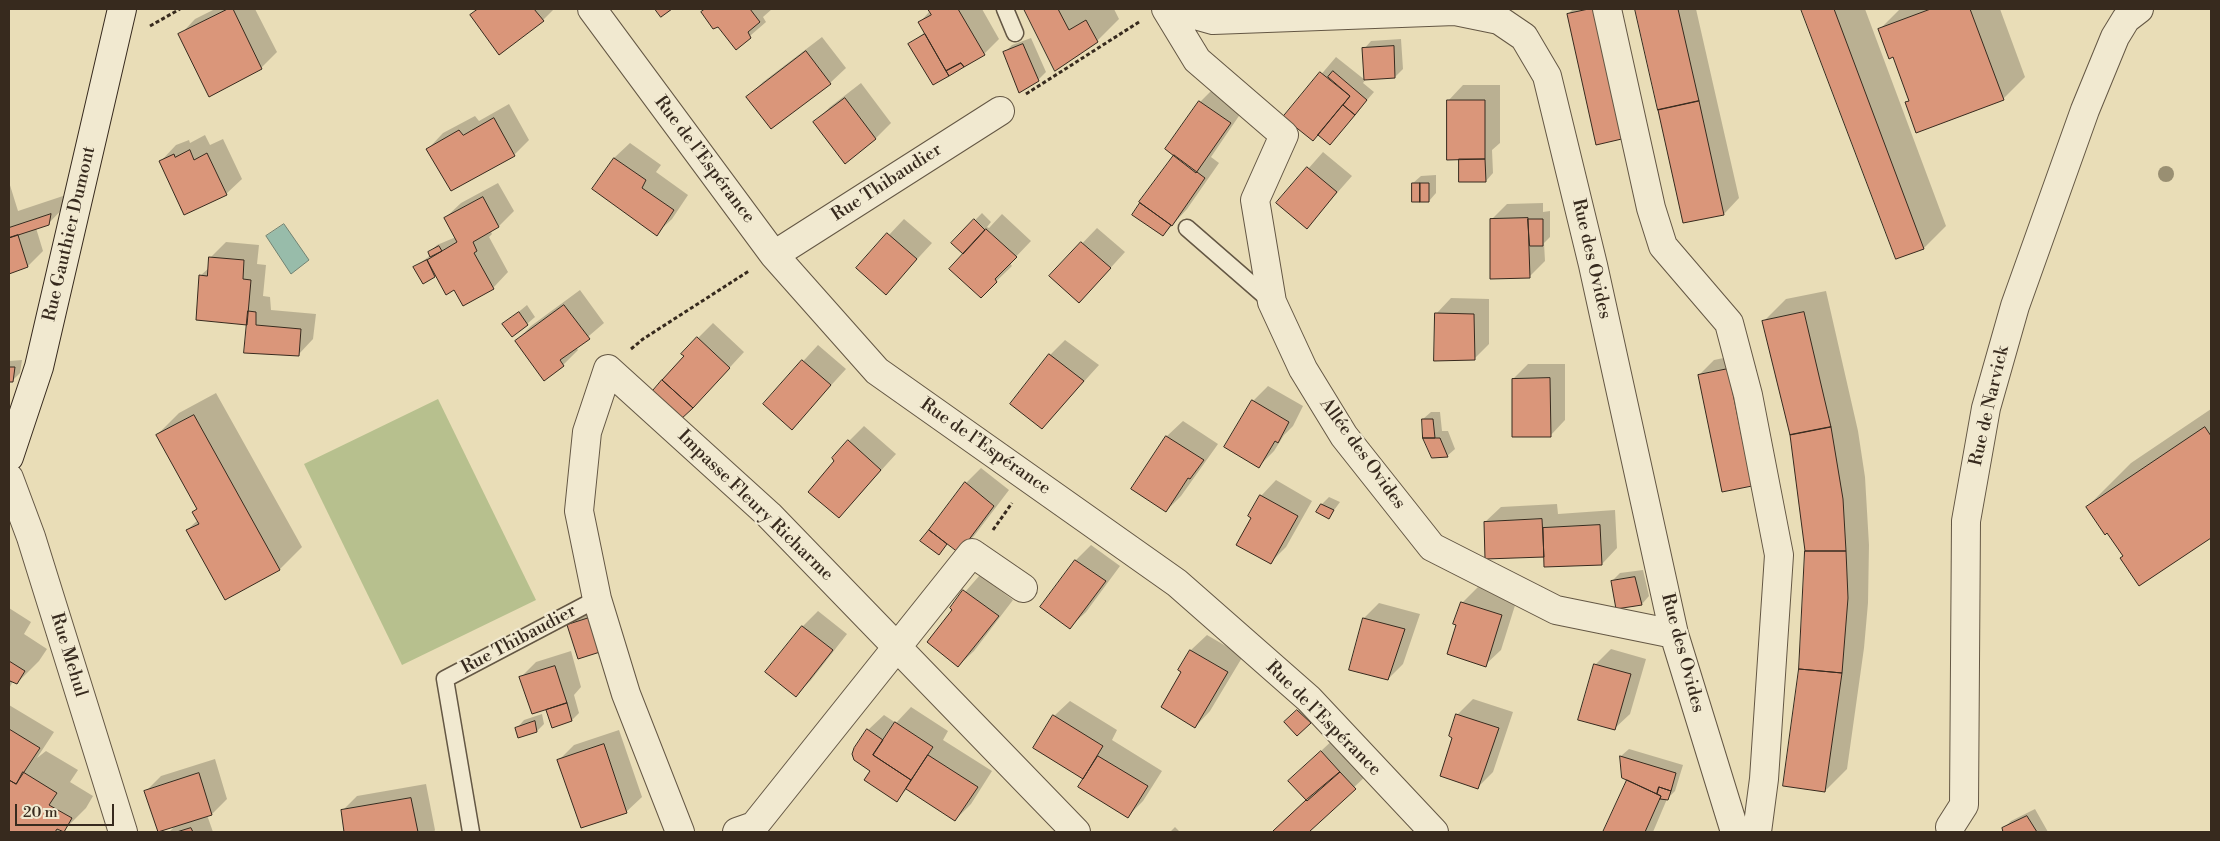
<!DOCTYPE html>
<meta charset="utf-8">
<style>
body{margin:0}
#map{position:relative;width:2220px;height:841px;overflow:hidden;background:#e9ddb7;font-family:"Libre Bodoni",serif}
canvas{display:block}
.frame{position:absolute;inset:0;border:10px solid #372a1e;pointer-events:none}
.scale{position:absolute;left:15px;top:804px;width:99px;height:22px;box-sizing:border-box;border:2px solid #372a1e;border-top:0;padding-left:6px;font-size:15px;line-height:18px;white-space:nowrap;color:#372a1e;-webkit-text-stroke:4px #f1e9d0;paint-order:stroke}
</style>
<div id="map">
<canvas width="2220" height="841"></canvas>
<div class="frame"></div>
<div class="scale">20 m</div>
</div>
<script>
const ctx = document.querySelector('canvas').getContext('2d');
ctx.lineJoin = 'round';
function fillPath(path, color) { ctx.fillStyle = color; ctx.fill(path, 'evenodd'); }
function stroke(path, color, width, dash) { ctx.strokeStyle = color; ctx.lineWidth = width; ctx.lineCap = dash ? 'butt' : 'round'; ctx.setLineDash(dash || []); ctx.stroke(path); }
function label(font, color, halo, rows, align = 'center') {
  ctx.font = font + ' "Libre Bodoni",serif'; ctx.lineWidth = 4.5; ctx.setLineDash([]); ctx.textBaseline = 'middle'; ctx.strokeStyle = halo; ctx.fillStyle = color; for (const [text, x, y, turn = 0] of rows) {
    ctx.save(); ctx.translate(x, y); ctx.rotate((+turn || 0) * Math.PI / 180); ctx.textAlign = isNaN(turn) ? turn : align; if (halo) ctx.strokeText(text, 0, 0); ctx.fillText(text, 0, 0); ctx.restore();
  }
}
const green = new Path2D(`
 M438,399L536,600L402,665L304,464Z`);
const water = new Path2D(`
 M284,224L309,260L291,274L266,236Z`);
const shadow = new Path2D(`
 M215,9H255L277,52L261,68L180,35L195,19Z
 M478,9H554L543,20L471,15Z
 M706,9H772L763,17L766,22L736,48L718,25L703,12Z
 M929,9H982L999,39L984,54L910,44L925,32L920,22L930,11Z
 M1026,9H1114L1119,19L1097,41L1055,69Z
 M1573,9H1614L1568,14Z
 M1636,9H1696L1739,198L1724,214L1684,222Z
 M1802,9H1865L1946,226L1924,248L1896,258Z
 M1900,9H2000L2025,77L2003,99L1907,102L1910,100L1893,56L1880,29Z
 M822,37L846,68L830,83L748,97L763,82Z
 M1031,38L1046,72L1038,80L1005,52L1012,45Z
 M1401,39L1403,69L1395,77L1364,49L1371,41Z
 M1336,57L1365,80L1363,83L1374,92L1330,143L1319,134L1285,117Z
 M861,83L891,123L876,138L845,162L815,122L830,107Z
 M1463,85H1500V143L1492,150L1493,173L1486,181L1460,158L1448,101Z
 M1215,87L1245,107L1211,157L1219,163L1187,209L1163,235L1134,215L1175,155L1200,102Z
 M509,104L529,140L514,155L428,149L443,133L475,116L479,121Z
 M205,135L210,145L223,139L242,179L226,194L161,161L176,145L189,140L190,143Z
 M630,143L661,165L656,172L688,195L672,219L656,234L594,189L614,158Z
 M1323,152L1352,176L1307,227L1278,203Z
 M1436,175V193L1429,201L1413,183L1421,176Z
 M9,182L18,211L72,193L70,201L48,224L36,228L43,251L28,266L9,272Z
 M498,183L514,211L499,226L490,230L492,234L489,237L508,272L493,288L455,289L436,274L423,282L415,267L431,255L429,253L437,245L456,237L445,218L461,203Z
 M1543,203V212L1550,211V237L1544,243L1545,261L1529,277L1491,220L1507,204Z
 M982,213L991,222L987,227L989,228L1002,214L1031,241L1010,263L1012,266L981,296L965,254L953,243Z
 M904,219L932,243L886,293L858,268Z
 M1097,228L1125,252L1094,286L1051,276Z
 M226,242L259,245L257,264L266,265L263,296L270,297L271,310L316,314L313,339L298,355L247,324L200,276L210,267V258Z
 M580,290L604,323L576,347L578,350L563,365L516,341L531,326Z
 M1826,291L1858,431L1865,477L1869,545L1868,603L1864,648L1847,769L1825,791L1800,669L1806,551L1791,435L1764,321L1786,299Z
 M1451,298L1489,299V344L1474,359L1436,314Z
 M527,305L535,317L527,324H504Z
 M713,323L744,352L708,391L686,356L698,338Z
 M1065,340L1099,365L1042,428L1050,355Z
 M818,345L846,369L792,428L764,404Z
 M1743,354L1752,485L1699,375L1714,360Z
 M22,360L20,373L12,381H9V361Z
 M1528,364H1565V420L1550,436L1513,379Z
 M1268,386L1303,406L1293,426L1284,435L1274,451L1259,466L1253,401Z
 M216,393L302,547L280,569L226,599L187,530L198,520V508L157,435L179,413Z
 M2211,409V536L2139,585L2124,556L2087,507L2131,463Z
 M1431,412H1440L1442,431H1448L1455,449L1447,456L1432,457L1423,419Z
 M1183,421L1218,444L1181,496L1166,511L1133,489L1167,436Z
 M864,426L896,454L839,517L836,461L849,441Z
 M981,468L1009,490L974,536L959,551L948,543L939,553L922,540L966,483Z
 M1276,480L1312,501L1286,547L1270,563L1253,517L1261,496Z
 M1329,497L1340,502L1329,517L1322,504Z
 M1557,504L1558,514L1615,510L1617,548L1602,564L1545,556L1485,522L1501,507Z
 M1091,545L1120,566L1086,612L1070,627L1042,606L1076,560Z
 M1643,570L1649,596L1642,604L1612,581L1620,573Z
 M980,575L1013,600L974,651L958,666L953,610L951,608Z
 M1478,587L1517,599L1501,650L1485,665L1462,603Z
 M1379,603L1420,614L1403,664L1388,679L1364,618Z
 M9,608L31,622L24,634L47,649L39,661L17,683L13,681L9,689Z
 M597,611L607,643L568,626L576,618Z
 M818,611L847,634L811,680L796,695L767,672L803,626Z
 M1207,635L1243,656L1210,711L1195,727L1182,671L1179,669L1191,650Z
 M1611,649L1646,659L1630,714L1614,729L1595,665Z
 M571,651L581,687L574,695L579,713L572,720L553,726L547,708L521,677L536,662Z
 M1473,699L1513,712L1493,772L1478,787L1454,737L1457,715Z
 M1070,701L1117,730L1112,740L1162,771L1143,801L1128,816L1085,779L1035,748L1054,716Z
 M1305,704L1317,715L1297,734L1286,722Z
 M9,705L54,732L37,758L46,751L78,770L70,782L93,796L86,808L63,831L60,829L58,832H9Z
 M911,707L948,731L943,740L992,771L971,804L955,820L908,788L896,800L871,771L868,730L884,715L896,723Z
 M542,714L544,724L537,731L517,728L524,720Z
 M619,730L642,797L626,812L559,760L574,745Z
 M1337,736L1370,772L1307,832H1277L1275,831L1308,799L1289,781Z
 M1629,749L1683,765L1675,791L1667,799L1653,832H1604L1629,780L1621,756Z
 M215,759L227,799L212,814L207,815L213,832H169L175,826L146,791L161,776Z
 M426,784L435,830L434,832H346L342,811L357,796Z
 M2035,809L2048,832H2004V828L2011,821Z
 M1175,827L1180,832H1170Z`);
const building = new Path2D(`
 M228,9H233L262,69L209,97L178,34Z
 M478,9H534L544,21L499,55L470,15Z
 M655,9H672L661,17Z
 M705,9H750L760,22L748,32L751,38L736,50L718,27L713,29L701,12Z
 M928,9H958L985,55L964,67L961,63L946,71L918,22L931,15Z
 M1024,9H1058L1069,30L1086,20L1098,42L1055,71Z
 M1589,9H1596L1626,138L1596,145L1567,14Z
 M1635,9H1678L1699,101L1658,110Z
 M1801,9H1834L1924,249L1896,259Z
 M1931,9H1970L2004,100L1916,133L1905,102L1909,101L1893,57L1889,59L1878,29Z
 M925,34L949,76L933,85L908,44Z
 M1023,44L1039,81L1019,93L1003,52Z
 M1394,46L1395,78L1364,80L1362,48Z
 M806,51L831,84L771,129L746,97Z
 M961,63L964,67L949,76L946,71Z
 M1333,71L1367,100L1355,115L1343,105L1350,96L1328,77Z
 M1320,72L1350,96L1313,141L1283,117Z
 M845,98L876,139L845,164L813,122Z
 M1447,100H1485V159L1447,160Z
 M1199,101L1231,123L1196,173L1165,149Z
 M1699,101L1724,215L1683,223L1658,110Z
 M1343,105L1355,115L1330,145L1318,135Z
 M494,118L515,156L451,191L426,149L459,130L463,135Z
 M190,150L194,160L207,153L227,195L184,215L159,161L174,154L175,157Z
 M1174,155L1205,178L1172,226L1139,202Z
 M614,158L646,180L642,188L674,210L657,236L592,189Z
 M1459,159H1485L1486,182H1459Z
 M1307,167L1337,192L1307,229L1276,203Z
 M1412,183H1420V202H1412Z
 M1420,183H1429V202H1420Z
 M483,197L499,227L473,242L477,251L474,253L494,289L463,306L454,290L446,295L427,260L457,242L444,218Z
 M1140,203L1171,225L1163,236L1132,215Z
 M51,214L49,225L9,238V228Z
 M1528,218L1530,278L1490,279V219Z
 M974,219L985,230L963,254L951,243Z
 M1528,219H1543V246H1530Z
 M986,229L1017,257L995,279L997,282L981,298L949,269Z
 M887,233L917,259L886,295L856,268Z
 M18,235L28,267L9,274V238Z
 M1081,242L1111,268L1079,303L1049,276Z
 M439,246L442,251L430,257L428,252Z
 M209,257L244,260L243,279L251,280L247,325L196,320L199,275L207,276Z
 M427,260L435,277L423,284L413,267Z
 M564,305L590,339L560,360L564,366L544,381L515,341Z
 M248,311L256,312V325L301,329L299,356L244,353Z
 M519,312L528,325L512,337L502,324Z
 M1804,312L1831,427L1790,435L1762,321Z
 M1435,313L1474,314L1475,360L1434,361Z
 M697,337L730,368L693,408L662,380L684,356L681,354Z
 M1049,354L1084,381L1042,429L1010,404Z
 M802,360L831,385L792,430L763,404Z
 M9,367H15L13,382H9Z
 M1728,369L1752,486L1722,492L1698,375Z
 M1550,378L1551,437H1512V379Z
 M662,380L693,408L680,420L651,393Z
 M1252,400L1289,422L1278,443L1275,441L1259,468L1224,447Z
 M194,415L280,570L225,600L186,530L199,524L192,512L197,509L156,435Z
 M1422,419H1433L1435,438H1423Z
 M1831,427L1843,499L1846,551H1805L1790,435Z
 M2205,427L2211,436V538L2139,586L2120,558L2123,556L2107,533L2105,535L2086,507Z
 M1166,436L1204,460L1190,479L1188,478L1166,512L1131,489Z
 M1423,438H1440L1448,457L1432,458Z
 M848,440L881,470L839,518L808,492L834,461L832,458Z
 M965,482L994,506L959,553L929,530Z
 M1260,495L1298,516L1271,564L1236,545L1251,518L1248,516Z
 M1321,504L1334,510L1329,519L1316,512Z
 M1542,519L1544,557L1485,559L1484,522Z
 M1600,525L1602,565L1544,567L1543,528Z
 M929,530L947,544L939,555L920,541Z
 M1805,551H1846L1848,598L1842,673L1799,669Z
 M1075,560L1106,581L1070,629L1040,607Z
 M1635,577L1642,605L1616,609L1611,581Z
 M963,590L999,616L958,667L927,642L952,610L950,608Z
 M1461,602L1502,615L1486,667L1447,654L1456,625L1453,624Z
 M589,618L600,652L578,659L567,625Z
 M1363,618L1405,629L1388,680L1349,670Z
 M802,626L833,650L796,697L765,672Z
 M1190,650L1228,672L1195,728L1161,707L1181,672L1178,670Z
 M9,661L25,671L17,684L10,681L9,684Z
 M1594,664L1631,674L1615,730L1578,720Z
 M555,666L567,703L532,714L519,677Z
 M1799,669L1842,673L1825,792L1783,786Z
 M567,703L572,721L552,728L546,710Z
 M1297,710L1311,723L1297,736L1284,722Z
 M1456,714L1499,728L1478,789L1440,776L1452,738L1449,736Z
 M1053,715L1103,746L1083,779L1033,748Z
 M535,721L537,732L518,738L515,728Z
 M895,722L933,747L911,780L873,755Z
 M9,729L40,748L16,784L9,780Z
 M867,729L883,740L873,755L911,780L897,802L864,780L870,771L854,760L852,754L854,748Z
 M604,744L627,813L581,828L557,760Z
 M1321,751L1340,772L1307,801L1288,781Z
 M928,755L978,787L955,821L906,789Z
 M1098,756L1148,786L1128,818L1078,787Z
 M1620,756L1676,773L1671,791L1659,787L1657,794L1622,778Z
 M23,772L57,793L49,805L72,818L64,832L57,829L55,832H9V780L16,784Z
 M1340,772L1356,789L1309,832H1275L1273,831L1306,800Z
 M199,773L212,815L158,832L144,791Z
 M1627,780L1661,796L1645,832H1603Z
 M1659,787L1671,791L1668,800L1660,799L1661,796L1657,794Z
 M411,798L418,832H344L341,810Z
 M2027,816L2037,832H2003L2002,828Z
 M191,828L193,832H177Z`);
const path = new Path2D(`
 M150,26L180,9
 M1026,94L1139,22
 M631,349L643,339L749,271
 M993,530L1012,503`);
const lane = new Path2D(`
 M1005,9L1015,33
 M1187,228L1272,302
 M471,832L445,679L597,599`);
const street = new Path2D(`
 M592,9L774,255L877,371L1177,583L1309,699L1434,832
 M1166,9L1197,60L1284,135L1255,200L1272,302L1303,369L1344,436L1432,547L1556,610L1674,634
 M1174,9L1213,20L1455,11L1499,20L1524,37L1547,76L1593,265L1674,634L1735,832
 M1607,9L1651,208L1663,246L1729,323L1748,395L1779,555L1764,779L1757,832
 M774,255L1000,111
 M9,478L31,537L123,832
 M1950,827L1964,805L1966,521L1986,408L2015,306L2085,110L2115,37L2126,19L2139,9
 M680,832L626,694L597,599L579,511L587,432L608,369L769,515L1076,832
 M737,832L754,826L972,553L1023,588`);
const secondary = new Path2D(`
 M9,457L39,367L122,9`);
const trees = [
 [2166,174]
];
const streetNames = [
 ["Rue de l’Espérance",704,160,53],
 ["Rue Thibaudier",887,183,-33],
 ["Rue Gauthier Dumont",70,234,-77],
 ["Rue des Ovides",1591,259,77],
 ["Rue de Narvick",1990,406,-77],
 ["Rue de l’Espérance",985,447,35],
 ["Allée des Ovides",1362,454,54],
 ["Impasse Fleury Richarme",755,506,44],
 ["Rue Thibaudier",519,640,-28],
 ["Rue des Ovides",1682,653,75],
 ["Rue Mehul",68,655,73],
 ["Rue de l’Espérance",1323,719,45]
];
fillPath(green, '#b7c08e');
fillPath(water, '#98bcaa');
stroke(water, '#718272', 1);
fillPath(shadow, '#0003');
fillPath(building, '#da967a');
stroke(building, '#372a1e', 1);
stroke(lane, '#645744', 19);
stroke(street, '#645744', 30);
stroke(secondary, '#372a1e', 30);
stroke(path, '#372a1e', 3, [4, 2.5]);
stroke(lane, '#f1e9d0', 16);
stroke(street, '#f1e9d0', 28);
stroke(secondary, '#f1e9d0', 28);
ctx.fillStyle = '#998f72';
for (const [x, y] of trees) { ctx.beginPath(); ctx.arc(x, y, 8, 0, 2 * Math.PI); ctx.fill(); }
label('18px', '#372a1e', '#f1e9d0', streetNames);
</script>
